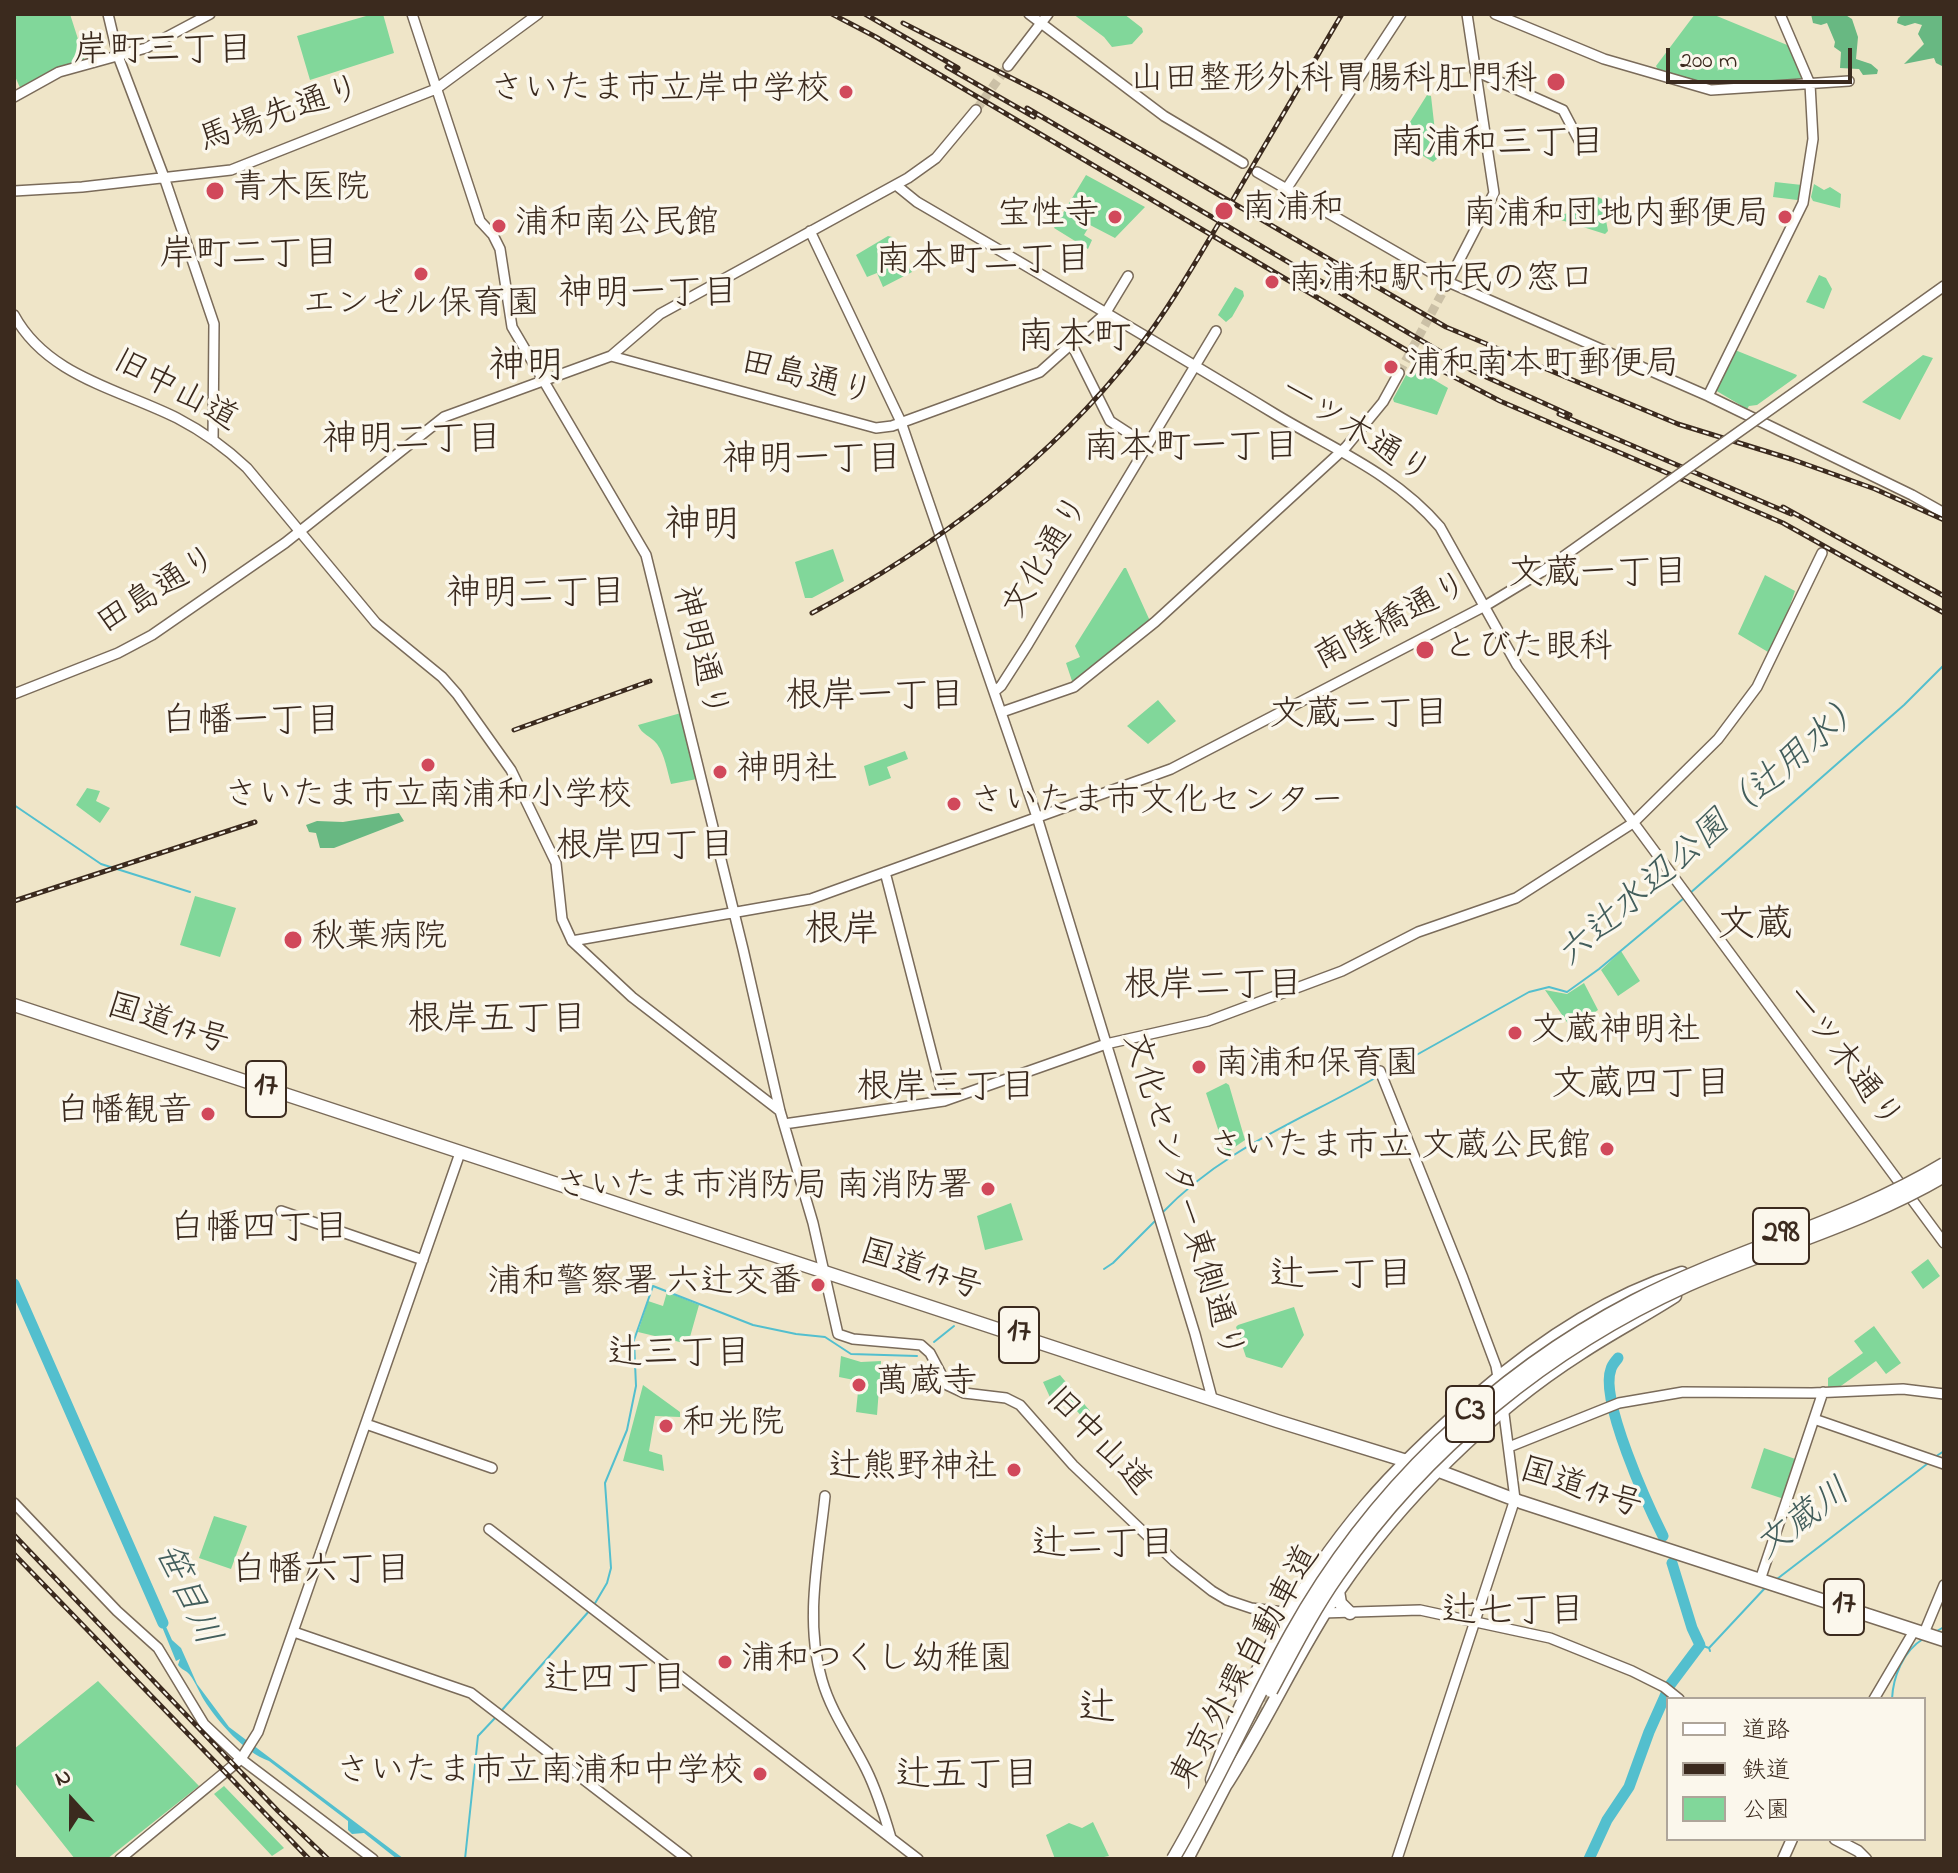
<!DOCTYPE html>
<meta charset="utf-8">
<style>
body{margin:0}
#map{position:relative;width:1958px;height:1873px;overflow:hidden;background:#efe5c8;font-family:"Indie Flower","Klee One",sans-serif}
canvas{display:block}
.frame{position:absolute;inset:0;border:16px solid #3b2a1e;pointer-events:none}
.legend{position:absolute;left:1666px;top:1697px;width:260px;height:144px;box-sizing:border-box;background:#fbf7ec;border:2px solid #aea59a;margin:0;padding:10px 14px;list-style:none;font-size:24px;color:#3b2a1e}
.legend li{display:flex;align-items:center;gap:16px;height:40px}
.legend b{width:40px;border:2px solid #aea59a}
.north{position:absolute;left:32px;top:1761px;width:80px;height:80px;-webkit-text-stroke:6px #fbf7ec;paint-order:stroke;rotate:339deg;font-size:22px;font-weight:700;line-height:32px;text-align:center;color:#3b2a1e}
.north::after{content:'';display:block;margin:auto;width:28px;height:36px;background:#3b2a1e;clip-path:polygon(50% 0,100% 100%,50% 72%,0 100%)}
.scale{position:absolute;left:1666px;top:48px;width:186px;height:36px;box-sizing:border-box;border:4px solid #3b2a1e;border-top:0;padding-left:10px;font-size:24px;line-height:28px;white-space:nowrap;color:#3b2a1e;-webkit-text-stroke:6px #fbf7ec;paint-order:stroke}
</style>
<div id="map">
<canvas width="1958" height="1873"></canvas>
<div class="frame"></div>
<ul class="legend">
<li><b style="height:10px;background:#fff"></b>道路</li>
<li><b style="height:10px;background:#3b2a1e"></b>鉄道</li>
<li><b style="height:22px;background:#81d79a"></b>公園</li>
</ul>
<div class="north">N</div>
<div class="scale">200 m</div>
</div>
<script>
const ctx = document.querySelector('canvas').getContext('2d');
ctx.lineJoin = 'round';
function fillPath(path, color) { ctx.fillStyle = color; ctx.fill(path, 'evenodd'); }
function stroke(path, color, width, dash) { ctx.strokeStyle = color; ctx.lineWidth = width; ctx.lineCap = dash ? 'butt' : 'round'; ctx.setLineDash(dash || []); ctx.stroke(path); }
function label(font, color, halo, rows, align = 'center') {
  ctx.font = font + ' "Indie Flower","Klee One",sans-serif'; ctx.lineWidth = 7; ctx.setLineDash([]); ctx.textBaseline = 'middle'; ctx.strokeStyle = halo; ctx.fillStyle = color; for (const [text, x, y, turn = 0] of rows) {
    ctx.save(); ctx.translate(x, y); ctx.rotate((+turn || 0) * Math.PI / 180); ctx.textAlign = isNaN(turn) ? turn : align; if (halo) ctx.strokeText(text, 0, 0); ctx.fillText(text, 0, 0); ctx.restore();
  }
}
const green = new Path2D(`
 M14,14H70L85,61L21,90L14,74Z
 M373,14H383L394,53L310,80L297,36Z
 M1073,14H1124L1142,28L1143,32L1132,44L1112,47L1104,37Z
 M1695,14H1712L1792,47L1803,75L1801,80L1708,85L1658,70L1656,66Z
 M1427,95L1431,96L1438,158L1433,162L1402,143L1400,138Z
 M1086,175L1145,207L1115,238L1090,225L1084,235L1092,240L1088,249L1054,228Z
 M1775,182L1802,185L1800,198L1797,200L1773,197Z
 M1814,184L1824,190L1830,187L1841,194L1840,208L1813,201L1811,197Z
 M1598,197L1602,199L1608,231L1605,234L1561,220V216Z
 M888,236L892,237L912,272L883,287L877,273L867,277L856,255Z
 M1819,275L1826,278L1832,289L1824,309L1806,302Z
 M1235,287L1243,291L1244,296L1232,317L1226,322L1218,315Z
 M1735,350L1797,375L1796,377L1757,405L1749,406L1747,409L1715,390Z
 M1923,355L1933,358L1900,420L1862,402Z
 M1411,366L1448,388L1437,415L1394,402L1393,399Z
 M833,549L844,581L812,598H805L795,562Z
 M1124,568H1126L1150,621L1075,681H1072L1066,663L1080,657L1075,646Z
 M1765,575L1795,591L1773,655L1738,634Z
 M1158,700L1176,721L1148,744L1127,726Z
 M681,713L697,779L671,784C667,771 665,755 657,744C650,735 642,735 638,725Z
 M905,751L908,759L887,767L891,778L869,786L864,766Z
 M87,788L100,791L96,801L110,808L100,823L76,805Z
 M195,896L236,908L220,957L180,945Z
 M1621,951L1640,981L1618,996L1601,970Z
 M1584,983L1598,1010L1571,1028L1545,990L1567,994Z
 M1226,1083L1229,1085L1245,1140L1226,1153L1206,1093Z
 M1011,1203L1023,1240L985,1250L977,1216Z
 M1928,1259L1940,1276L1923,1289L1911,1272Z
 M667,1292L699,1305L688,1344L638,1332L648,1301L663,1306Z
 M1294,1307L1304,1335L1282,1368L1246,1357L1236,1327L1238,1325Z
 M1874,1326L1901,1363L1886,1374L1876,1361L1838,1388L1828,1389V1378L1863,1353L1854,1341Z
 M841,1356L861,1362L881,1361L877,1415L856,1412L859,1381L839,1377Z
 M1060,1375L1090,1411L1083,1418L1065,1397L1056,1401L1058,1404L1054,1406L1043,1382Z
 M643,1385L680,1412V1417L655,1416L649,1451L662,1455L664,1471L623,1461Z
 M1764,1448L1801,1461L1787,1500L1751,1488Z
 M214,1516L247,1526L231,1569L199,1558Z
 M98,1681L199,1786L107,1859H75L14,1782V1749Z
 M224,1786L284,1848L272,1856L214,1794Z
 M1093,1822L1109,1856L1094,1859H1055L1046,1835L1069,1823L1082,1828Z`);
const forest = new Path2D(`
 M1811,14H1844L1852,19L1858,37L1856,59L1871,64L1878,70L1877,74L1863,75L1859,69L1840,68L1841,52L1834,47L1835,42L1827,23L1821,25L1813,23Z
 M1903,14H1944V67L1936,63L1934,58L1904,64L1924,44L1918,34L1922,25L1915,23L1905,26L1897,23L1898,18Z
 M399,813L404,821L334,848H320L316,833L309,832L306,825L317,821L343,822Z`);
const water = new Path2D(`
 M159,1611L172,1640L181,1648L197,1684L229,1727L404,1859H397L364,1833L352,1834L348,1830V1821L269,1761C244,1752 218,1722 204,1700C199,1692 194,1678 187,1672C184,1670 180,1668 178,1665L180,1659L176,1661L156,1612Z`);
const stream = new Path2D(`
 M14,805L101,864L190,892
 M1689,894L1904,705L1944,665
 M1386,1072L1529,992L1549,987L1567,992L1599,969L1684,898
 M1161,1214C1224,1148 1300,1121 1377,1077
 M1104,1269L1113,1263L1157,1219
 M934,1342L954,1326
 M1935,1457L1944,1451
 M1777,1579L1927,1464
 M594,1605L607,1583L611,1568L605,1483L627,1430L636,1386L634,1340L653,1286L753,1325L796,1334L825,1337L851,1354L917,1356
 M1935,1632L1944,1627
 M1700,1645L1709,1648L1710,1651
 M1709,1648L1765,1588
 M1892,1699C1893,1677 1903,1651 1923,1639
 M502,1710L590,1610
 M465,1859L478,1736L495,1718`);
const river = new Path2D(`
 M14,1284L163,1623
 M1618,1358C1615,1362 1612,1365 1611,1369C1599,1399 1648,1506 1663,1536
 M1589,1859L1607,1820L1629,1787L1649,1732L1670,1685L1700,1645L1692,1628L1672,1563`);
const secondaryTunnel = new Path2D(`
 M976,110L1008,66
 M1399,373L1446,286`);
const highwayTunnel = new Path2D(`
 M1258,1719L1277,1682`);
const secondary = new Path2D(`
 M108,14L118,56L164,177L214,324L213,440
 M412,14L480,221L493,235L500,249L512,327L646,555L743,949L780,1111L813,1223L838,1334L853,1339L921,1345L930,1353L947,1385L964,1393L1006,1398L1020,1405L1073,1465L1174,1561L1212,1591L1227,1600L1251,1608L1291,1613
 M1029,14L1164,116L1243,163
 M1495,14L1604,59L1711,90L1849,81
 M1008,66L1048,14
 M1475,71L1563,110L1584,150
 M14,97L59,72L146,48L210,14
 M1257,172L1448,282L1708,396L1912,495L1944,513
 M896,185L917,202C1037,272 1156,342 1275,414C1333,449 1395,474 1440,527L1517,665L1944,1243
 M1287,188L1401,14
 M14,191L82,187L231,170L436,89L538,14
 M810,231L901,422L1037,817L1195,1334L1212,1398
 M1446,286L1494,193L1467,14
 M14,315C47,376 119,389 177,418C202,431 226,448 247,468L376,623L442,677L457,694L511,770L556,863L562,919L572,941L632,997L780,1111
 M1072,345L1110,421L1147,445
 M1857,348L1944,286
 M611,356L876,428L892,426L1040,372L1105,314L1128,276
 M1708,396L1803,203L1813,139L1810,84L1780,14
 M995,691L1001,686L1028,644L1216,331
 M14,694L118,653L152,635L285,543L444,417L611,356L660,314L908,178L936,158L976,110
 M1002,712L1074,687L1155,622L1346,447L1383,402L1399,373
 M885,872L944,1101
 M572,941L811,899L1171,769L1485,606L1543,571
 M1380,1071L1463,1278L1496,1366L1499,1383
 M784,1124L944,1101L1106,1044L1208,1021L1342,971L1418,932L1516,898L1633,823L1718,739L1757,687L1822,553
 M281,1211L423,1260
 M1814,1419L1944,1464
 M366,1424L492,1468
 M1509,1447L1619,1403L1683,1392L1812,1393L1903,1389L1944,1394
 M825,1496C819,1555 804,1621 822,1680C831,1712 851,1739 866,1769C877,1791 884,1814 891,1838
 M14,1503L117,1611L158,1648L204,1724L241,1759L373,1859
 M489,1529L918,1859
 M1760,1580L1823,1392
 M1322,1613L1420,1610L1550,1638L1632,1671L1664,1687L1679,1699
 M294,1632L471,1693L687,1859
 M1924,1633L1944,1585
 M1874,1699L1914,1631
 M120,1859L241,1759L258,1732L460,1153
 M1397,1859L1515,1499L1503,1406`);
const primary = new Path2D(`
 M1835,1839L1858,1851L1866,1859
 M1783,1859L1792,1839`);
const highway = new Path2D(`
 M14,1005L1277,1421L1439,1471L1521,1502L1944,1640
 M1338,1591L1340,1603L1350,1613
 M1267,1611L1274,1617L1280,1632
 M1212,1780C1245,1682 1299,1584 1366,1505C1400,1465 1439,1429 1479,1394C1538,1343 1607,1297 1682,1273
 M1223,1789C1265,1725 1296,1654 1339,1590C1400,1500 1490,1411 1581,1353C1611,1333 1644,1316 1675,1296
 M1187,1859L1226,1784`);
const rail = new Path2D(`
 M832,14L876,37L1435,367L1500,401L1783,523L1944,613
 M865,14L958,68
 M903,23L1047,96L1116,135L1446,327L1678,424L1791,459L1875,489L1944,520
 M947,67L1034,117
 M1027,108L1473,371L1570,415
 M1559,414L1791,514
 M1783,507L1944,596
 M812,613C934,548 1050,461 1136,351C1171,306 1199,256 1228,208C1266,143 1304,79 1342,14
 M514,730L650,681
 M14,901L255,822
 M14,1535L278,1811L328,1859
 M14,1554L309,1859`);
const secondaryBridge = new Path2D(`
 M1543,571L1857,348`);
const highwayBridge = new Path2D(`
 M1271,1691C1292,1652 1312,1612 1338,1575C1425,1449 1549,1348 1688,1285C1774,1247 1862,1224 1944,1176
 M1173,1859C1216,1786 1250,1708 1291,1634C1369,1493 1492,1375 1634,1301C1735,1249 1846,1223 1944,1164`);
const markers = [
 [1556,82,10,"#d1495b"],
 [846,92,8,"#d1495b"],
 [215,191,10,"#d1495b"],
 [1224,211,10,"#d1495b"],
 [1115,217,8,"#d1495b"],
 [1785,217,8,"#d1495b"],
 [499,226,8,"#d1495b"],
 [421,274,8,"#d1495b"],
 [1272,282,8,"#d1495b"],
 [1391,367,8,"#d1495b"],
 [1425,650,10,"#d1495b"],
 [428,765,8,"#d1495b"],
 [720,772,8,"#d1495b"],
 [954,804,8,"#d1495b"],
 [293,940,10,"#d1495b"],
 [1515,1033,8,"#d1495b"],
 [1199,1067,8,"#d1495b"],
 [208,1114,8,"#d1495b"],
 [1607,1149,8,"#d1495b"],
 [988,1189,8,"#d1495b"],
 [818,1285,8,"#d1495b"],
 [859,1385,8,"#d1495b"],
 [666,1426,8,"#d1495b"],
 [1014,1470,8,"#d1495b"],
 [725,1662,8,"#d1495b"],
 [760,1774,8,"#d1495b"]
];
const shields = [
 [266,1089,40],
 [1781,1236,56],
 [1019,1335,40],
 [1470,1414,48],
 [1844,1607,40]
];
const shieldNames = [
 ["17",266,1089],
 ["298",1781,1236],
 ["17",1019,1335],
 ["C3",1470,1414],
 ["17",1844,1607]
];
const poiNames = [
 ["山田整形外科胃腸科肛門科",1538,82,"right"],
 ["さいたま市立岸中学校",830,92,"right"],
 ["青木医院",233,191],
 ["南浦和",1242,211],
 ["宝性寺",1099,217,"right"],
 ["南浦和団地内郵便局",1769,217,"right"],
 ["浦和南公民館",515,226],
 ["南浦和駅市民の窓口",1288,282],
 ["エンゼル保育園",421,307,"center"],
 ["浦和南本町郵便局",1407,367],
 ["とびた眼科",1443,650],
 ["神明社",736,772],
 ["さいたま市立南浦和小学校",428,798,"center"],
 ["さいたま市文化センター",970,804],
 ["秋葉病院",311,940],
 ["文蔵神明社",1531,1033],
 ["南浦和保育園",1215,1067],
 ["白幡観音",192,1114,"right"],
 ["さいたま市立 文蔵公民館",1591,1149,"right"],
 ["さいたま市消防局 南消防署",972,1189,"right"],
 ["浦和警察署 六辻交番",802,1285,"right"],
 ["萬蔵寺",875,1385],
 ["和光院",682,1426],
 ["辻熊野神社",998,1470,"right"],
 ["浦和つくし幼稚園",741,1662],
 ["さいたま市立南浦和中学校",744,1774,"right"]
];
const streetNames = [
 ["馬場先通り",281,117,-19],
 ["田島通り",806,381,14],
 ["旧中山道",174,393,28],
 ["一ツ木通り",1354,434,32],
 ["文化通り",1049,558,-59],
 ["田島通り",159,593,-32],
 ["南陸橋通り",1393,624,-28],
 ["神明通り",697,653,76],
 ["国道17号",167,1027,18],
 ["一ツ木通り",1841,1060,53],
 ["文化センター東側通り",1180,1197,73],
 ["国道17号",920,1273,18],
 ["旧中山道",1096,1443,46],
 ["国道17号",1580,1491,18],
 ["東京外環自動車道",1248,1668,-61]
];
const neighbourhoodNames = [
 ["岸町三丁目",163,54],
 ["南浦和三丁目",1497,147],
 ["岸町二丁目",249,258],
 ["南本町二丁目",983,264],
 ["神明一丁目",648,297],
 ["神明二丁目",412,443],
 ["南本町一丁目",1191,451],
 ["神明一丁目",812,463],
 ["文蔵一丁目",1598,577],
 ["神明二丁目",536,597],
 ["根岸一丁目",875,700],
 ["文蔵二丁目",1359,718],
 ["白幡一丁目",251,725],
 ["根岸四丁目",645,850],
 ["根岸二丁目",1213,989],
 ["根岸五丁目",497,1023],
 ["文蔵四丁目",1641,1088],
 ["根岸三丁目",946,1091],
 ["白幡四丁目",259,1232],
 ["辻一丁目",1341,1279],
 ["辻三丁目",679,1357],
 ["辻二丁目",1103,1548],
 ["白幡六丁目",321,1574],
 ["辻七丁目",1513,1615],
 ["辻四丁目",615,1683],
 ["辻五丁目",967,1779]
];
const waterNames = [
 ["六辻水辺公園（辻用水）",1714,833,-41],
 ["文蔵川",1805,1522,-37],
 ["笹目川",184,1596,65]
];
const quarterNames = [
 ["南本町",1074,342],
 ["神明",526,370],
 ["神明",702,529],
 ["文蔵",1755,929],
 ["根岸",842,934],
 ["辻",1097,1713]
];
fillPath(green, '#81d79a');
fillPath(forest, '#68b882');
fillPath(water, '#53bfce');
stroke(stream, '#53bfce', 2);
stroke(river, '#53bfce', 11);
stroke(secondaryTunnel, '#cbc0a6', 9, [9, 4.5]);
stroke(highwayTunnel, '#cbc0a6', 12, [12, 6]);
stroke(secondary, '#7a6b5a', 12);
stroke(primary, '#7a6b5a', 13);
stroke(highway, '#7a6b5a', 15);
stroke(secondary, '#fff', 9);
stroke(primary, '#fff', 10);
stroke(highway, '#fff', 12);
stroke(rail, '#3b2a1e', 5);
stroke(rail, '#fbf7ec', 2, [6]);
stroke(secondaryBridge, '#7a6b5a', 12, []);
stroke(highwayBridge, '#7a6b5a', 15, []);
stroke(secondaryBridge, '#fff', 9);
stroke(highwayBridge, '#fff', 12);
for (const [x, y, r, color] of markers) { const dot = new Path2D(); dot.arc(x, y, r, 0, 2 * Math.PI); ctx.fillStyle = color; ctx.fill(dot); stroke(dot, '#fbf7ec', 3); }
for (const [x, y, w] of shields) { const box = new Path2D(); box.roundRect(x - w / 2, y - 28, w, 56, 6); ctx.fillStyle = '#fbf7ec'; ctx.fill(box); stroke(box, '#3b2a1e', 2); }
label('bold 32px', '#3b2a1e', null, shieldNames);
label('34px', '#3b2a1e', '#fbf7ec', poiNames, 'left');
label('34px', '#3b2a1e', '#fbf7ec', streetNames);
label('36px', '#3b2a1e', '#fbf7ec', neighbourhoodNames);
label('italic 36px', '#435e5c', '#fbf7ec', waterNames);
label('38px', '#3b2a1e', '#fbf7ec', quarterNames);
</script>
